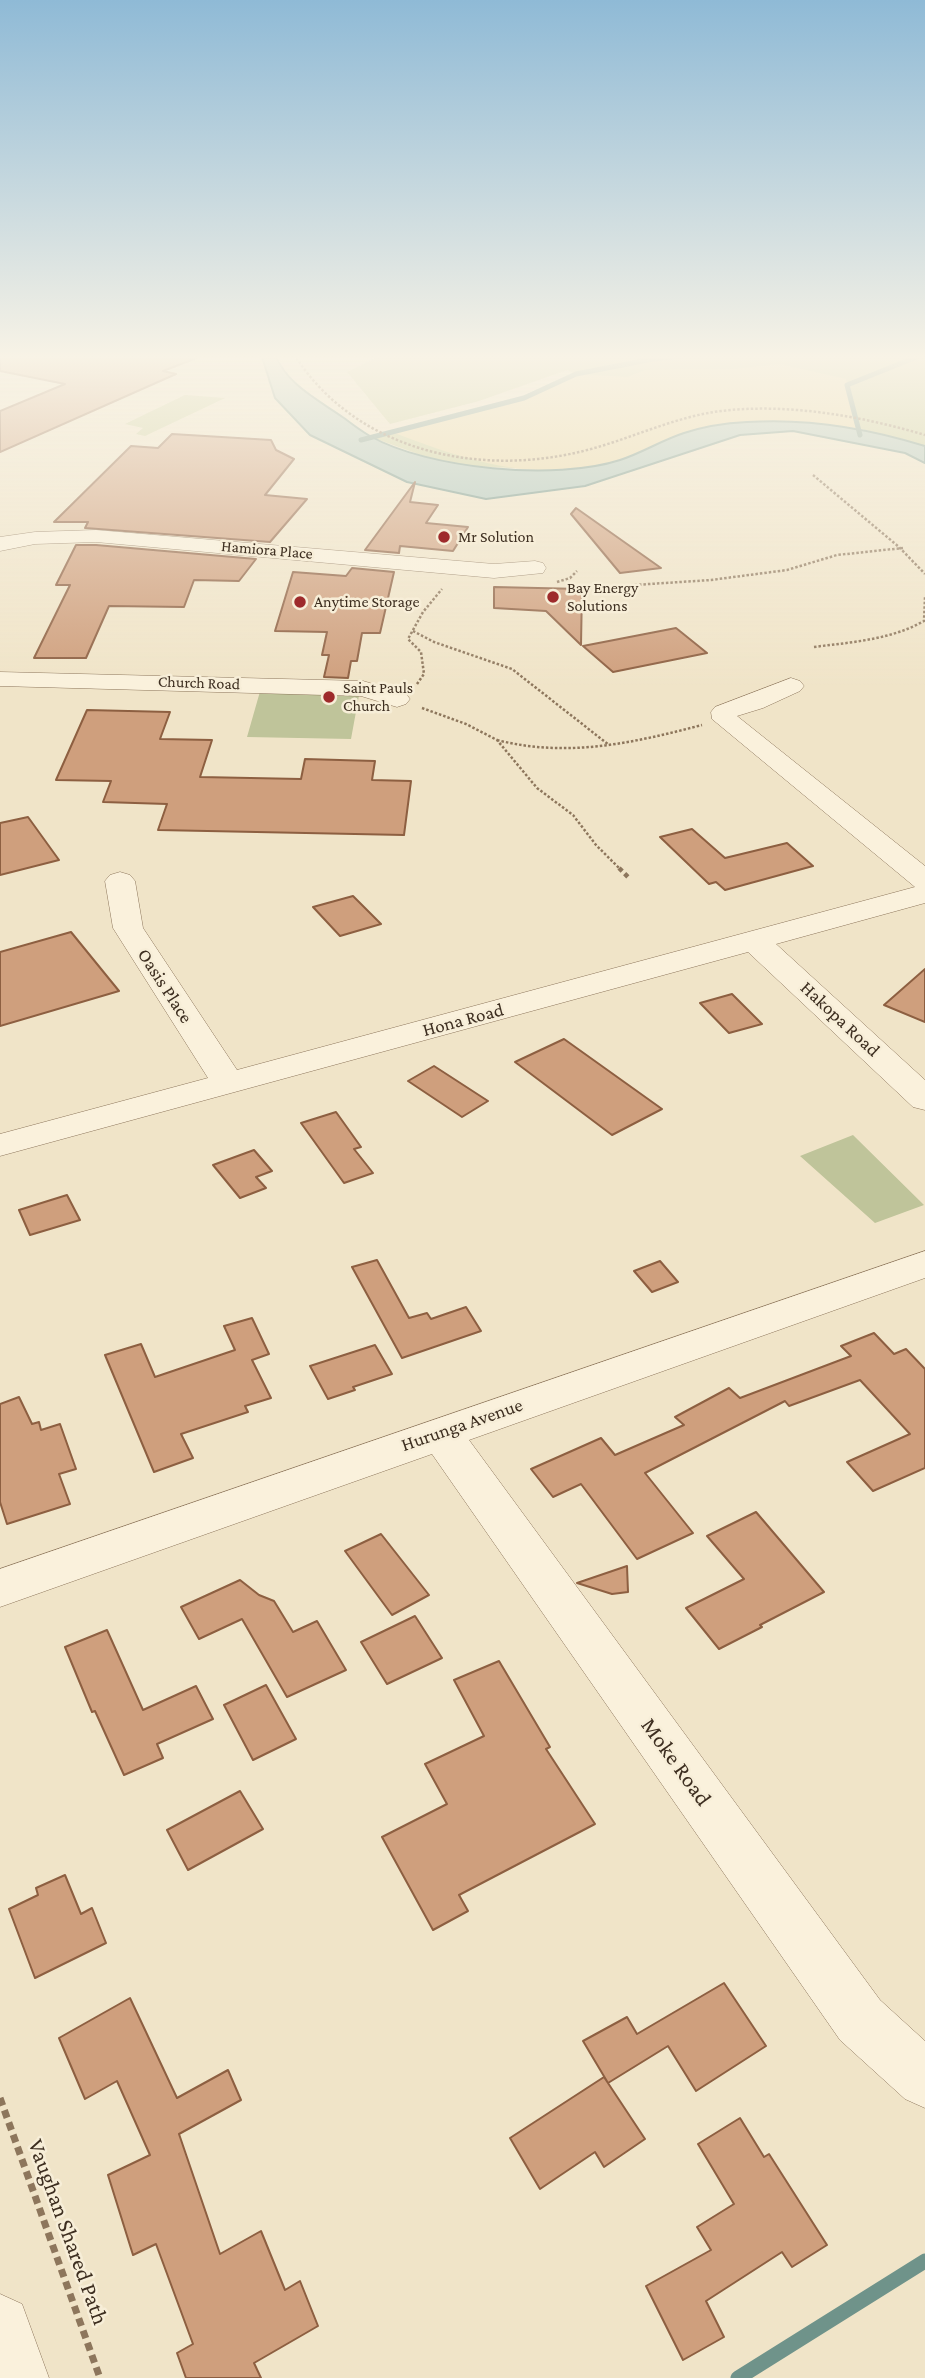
<!DOCTYPE html>
<style>
body{margin:0}
canvas{display:block;background:#f0e4c8}
</style>
<canvas width="925" height="2378"></canvas>
<script>
const ctx = document.querySelector('canvas').getContext('2d');
ctx.lineJoin = 'round';
function fillPath(path, color) { ctx.fillStyle = color; ctx.fill(path, 'evenodd'); }
function stroke(path, color, width, dash) { ctx.strokeStyle = color; ctx.lineWidth = width; ctx.lineCap = dash ? 'butt' : 'round'; ctx.setLineDash(dash || []); ctx.stroke(path); }
function label(font, color, halo, rows, align = 'center') {
  ctx.font = font + ' "Crimson Pro",serif'; ctx.lineWidth = 5; ctx.setLineDash([]); ctx.textBaseline = 'middle'; ctx.strokeStyle = halo; ctx.fillStyle = color; for (const [text, x, y, turn = 0] of rows) {
    ctx.save(); ctx.translate(x, y); ctx.rotate((+turn || 0) * Math.PI / 180); ctx.textAlign = isNaN(turn) ? turn : align; if (halo) ctx.strokeText(text, 0, 0); ctx.fillText(text, 0, 0); ctx.restore();
  }
}
const green = new Path2D(`
 M383,354H925V446L858,428L792,421L618,461L558,470L470,466L432,459L371,437L524,398L575,374L567,370L479,401L390,424L347,372Z
 M185,395L225,398L145,436L136,434L143,428L125,424Z`);
const sand = new Path2D(`
 M780,364L846,379L858,428C801,422 741,415 684,433C663,440 642,452 621,460C603,466 577,469 558,470C500,473 442,451 389,431L524,398L576,374L627,377L645,370L733,369Z`);
const cemetery = new Path2D(`
 M261,688L360,690L351,739L247,737Z
 M853,1135L924,1205L875,1223L800,1156Z`);
const water = new Path2D(`
 M261,354H275C287,385 317,399 344,418C352,424 361,431 370,436C428,469 556,481 620,460C642,453 662,440 684,433C702,427 727,423 747,422C808,418 867,428 925,446V463L905,453L793,431L740,435L585,486L486,499L407,482L310,435L275,398Z`);
const streamFar1 = new Path2D(`
 M860,435L847,385L924,354
 M361,440L524,398L576,374L653,359L698,354`);
const stream = new Path2D(`
 M738,2378L925,2261`);
const building = new Path2D(`
 M0,354H202V356L163,371L176,374L0,452V411L65,384L0,371Z
 M172,434L271,440L276,450L294,459L265,495L307,499L270,542L85,528L88,522H54L131,446L158,448Z
 M415,482L410,502L438,505L426,523L468,527L453,551L400,546L399,553L365,550Z
 M576,508L661,568L620,573L571,514Z
 M76,545H96L256,559L239,581L194,580L184,607L109,606L86,658H34L70,585H56Z
 M352,568L394,572L380,633H362L357,661H351L348,678L324,677L329,655H322L327,632L275,631L293,572L346,576Z
 M494,587L582,589L581,645L546,611L494,608Z
 M676,628L707,653L613,672L583,646Z
 M87,710L170,712L160,739L212,740L200,777L301,779L305,759L375,761L372,780L411,781L404,835L158,830L167,804L103,802L111,781L56,780Z
 M28,817L59,860L0,875V823Z
 M692,829L725,858L787,843L813,866L725,890L716,882L709,884L660,837Z
 M353,896L381,924L340,936L313,907Z
 M71,932L119,991L0,1026V952Z
 M925,969V1022L884,1005Z
 M732,994L762,1024L729,1033L700,1003Z
 M564,1039L662,1109L612,1135L515,1062Z
 M434,1066L488,1101L462,1117L408,1081Z
 M336,1112L361,1147L354,1149L373,1173L344,1183L301,1123Z
 M254,1150L272,1171L256,1177L266,1188L240,1198L213,1165Z
 M67,1195L80,1220L30,1235L19,1210Z
 M377,1260L409,1318L427,1313L431,1319L466,1307L481,1331L402,1358L352,1267Z
 M660,1261L678,1282L652,1292L634,1271Z
 M252,1318L269,1354L252,1360L271,1398L245,1406L248,1412L181,1434L193,1458L154,1472L105,1355L141,1344L155,1377L235,1350L224,1326Z
 M874,1333L894,1354L906,1349L925,1369V1468L873,1491L847,1462L910,1434L860,1380L789,1406L785,1401L645,1473L693,1533L637,1559L581,1484L553,1497L531,1469L601,1438L615,1455L684,1425L675,1417L729,1388L740,1398L851,1356L841,1346Z
 M375,1345L392,1374L353,1387L355,1390L328,1399L310,1366Z
 M19,1397L32,1424L39,1422L41,1430L60,1424L76,1469L59,1474L70,1504L7,1524L0,1502V1404Z
 M756,1512L824,1592L760,1625L762,1627L719,1649L686,1608L744,1579L707,1536Z
 M381,1534L429,1595L392,1615L345,1551Z
 M627,1566L628,1592L612,1594L577,1583Z
 M240,1580L259,1595L274,1601L293,1632L317,1621L346,1670L287,1697L242,1619L199,1639L181,1607Z
 M415,1616L442,1658L387,1684L361,1642Z
 M107,1630L143,1710L196,1686L213,1719L157,1744L163,1758L124,1775L95,1711L92,1712L65,1647Z
 M499,1661L550,1747L546,1749L595,1824L459,1895L468,1911L433,1930L382,1837L447,1804L425,1764L484,1736L454,1680Z
 M266,1685L296,1739L253,1760L224,1705Z
 M240,1791L263,1829L188,1870L167,1830Z
 M65,1875L81,1914L92,1908L106,1943L35,1978L9,1909L38,1895L36,1888Z
 M724,1983L766,2046L696,2091L668,2046L608,2083L583,2041L627,2017L637,2034Z
 M130,1998L177,2098L228,2070L241,2100L179,2134L220,2254L261,2231L285,2290L300,2281L318,2326L254,2363L261,2378H186L177,2353L193,2344L156,2244L133,2255L108,2175L150,2155L117,2081L85,2099L59,2038Z
 M604,2077L645,2139L604,2167L595,2152L540,2189L510,2138Z
 M740,2118L764,2157L769,2154L827,2245L792,2267L782,2252L706,2301L724,2337L683,2360L646,2286L711,2250L697,2227L734,2204L698,2144Z`);
const pathFar2 = new Path2D(`
 M294,354C353,449 474,477 579,452C627,441 672,417 721,411C788,403 861,416 925,435
 M813,475L899,547L925,574
 M557,582L570,578L577,571
 M603,587L711,580L787,570L837,555L903,548
 M413,631L434,642L512,669L609,745
 M814,647C852,642 890,640 924,621L925,597
 M417,684L424,674L421,652L408,639L423,612L442,589
 M422,708L466,724L497,740L537,788L573,815L596,845L621,870
 M497,740C567,758 633,743 702,725`);
const pathFar1 = new Path2D(`
 M619,868L628,877`);
const path = new Path2D(`
 M0,2098L100,2378`);
const minor = new Path2D(`
 M96,530L494,564L535,561L543,563L546,568L543,573L494,578L96,542L35,544L0,551V537L35,532Z
 M0,672L363,681L406,694L410,699L406,704L397,707L361,696L0,686Z
 M791,678L800,681L804,686L800,691L763,708L737,716L925,866V903L776,944L925,1080V1110L913,1107L748,952L0,1156V1134L208,1078L113,928L105,881L110,875L120,872L130,875L135,881L143,928L237,1070L915,887L712,719L711,712L715,707Z
 M925,1251V1278L469,1440L880,2000L925,2041V2108L905,2099L840,2040L432,1454L0,1607V1569Z
 M0,2294L22,2304L49,2378H0Z`);
const markers = [
 [444,537,7,"#9e2a2b"],
 [553,597,7,"#9e2a2b"],
 [300,602,7,"#9e2a2b"],
 [329,697,7,"#9e2a2b"]
];
const farPoinames = [
 ["Mr Solution",458,537],
 ["Bay Energy",567,588],
 ["Solutions",567,606],
 ["Anytime Storage",314,602],
 ["Saint Pauls",343,688],
 ["Church",343,706]
];
const farStreetnames = [
 ["Hamiora Place",267,550,5],
 ["Church Road",199,683,2]
];
const streetNames = [
 ["Oasis Place",165,986,57],
 ["Hakopa Road",840,1019,43],
 ["Hona Road",463,1020,-15],
 ["Hurunga Avenue",462,1425,-19]
];
const nearStreetnames = [
 ["Moke Road",676,1762,54],
 ["Vaughan Shared Path",68,2232,70]
];
fillPath(green, '#c9cf9b');
fillPath(sand, '#ecd9a5');
fillPath(cemetery, '#bfc49a');
fillPath(water, '#a9c4bc');
stroke(water, '#6f938a', 2);
stroke(streamFar1, '#6f938a', 5);
stroke(stream, '#6f938a', 15);
fillPath(building, '#cf9f7d');
stroke(building, '#8d5f41', 2);
stroke(minor, '#8d765c', 1);
stroke(pathFar2, '#8d765c', 2.5, [2.5, 2]);
stroke(pathFar1, '#8d765c', 4.5, [4.5, 3.5]);
stroke(path, '#8d765c', 7, [8, 5]);
fillPath(minor, '#faf1dc');
const sky = ctx.createLinearGradient(0, 0, 0, 687);
sky.addColorStop(0, '#8fbad6');
sky.addColorStop(0.52, '#f8f3e6');
sky.addColorStop(1, '#f8f3e600');
ctx.fillStyle = sky;
ctx.fillRect(0, 0, 925, 687);
for (const [x, y, r, color] of markers) { const dot = new Path2D(); dot.arc(x, y, r, 0, 2 * Math.PI); ctx.fillStyle = color; ctx.fill(dot); stroke(dot, '#f7eed8', 2.5); }
label('16px', '#3d2e20', '#f7eed8', farPoinames, 'left');
label('16px', '#3d2e20', '#f7eed8', farStreetnames);
label('19px', '#3d2e20', '#f7eed8', streetNames);
label('23px', '#3d2e20', '#f7eed8', nearStreetnames);
</script>
